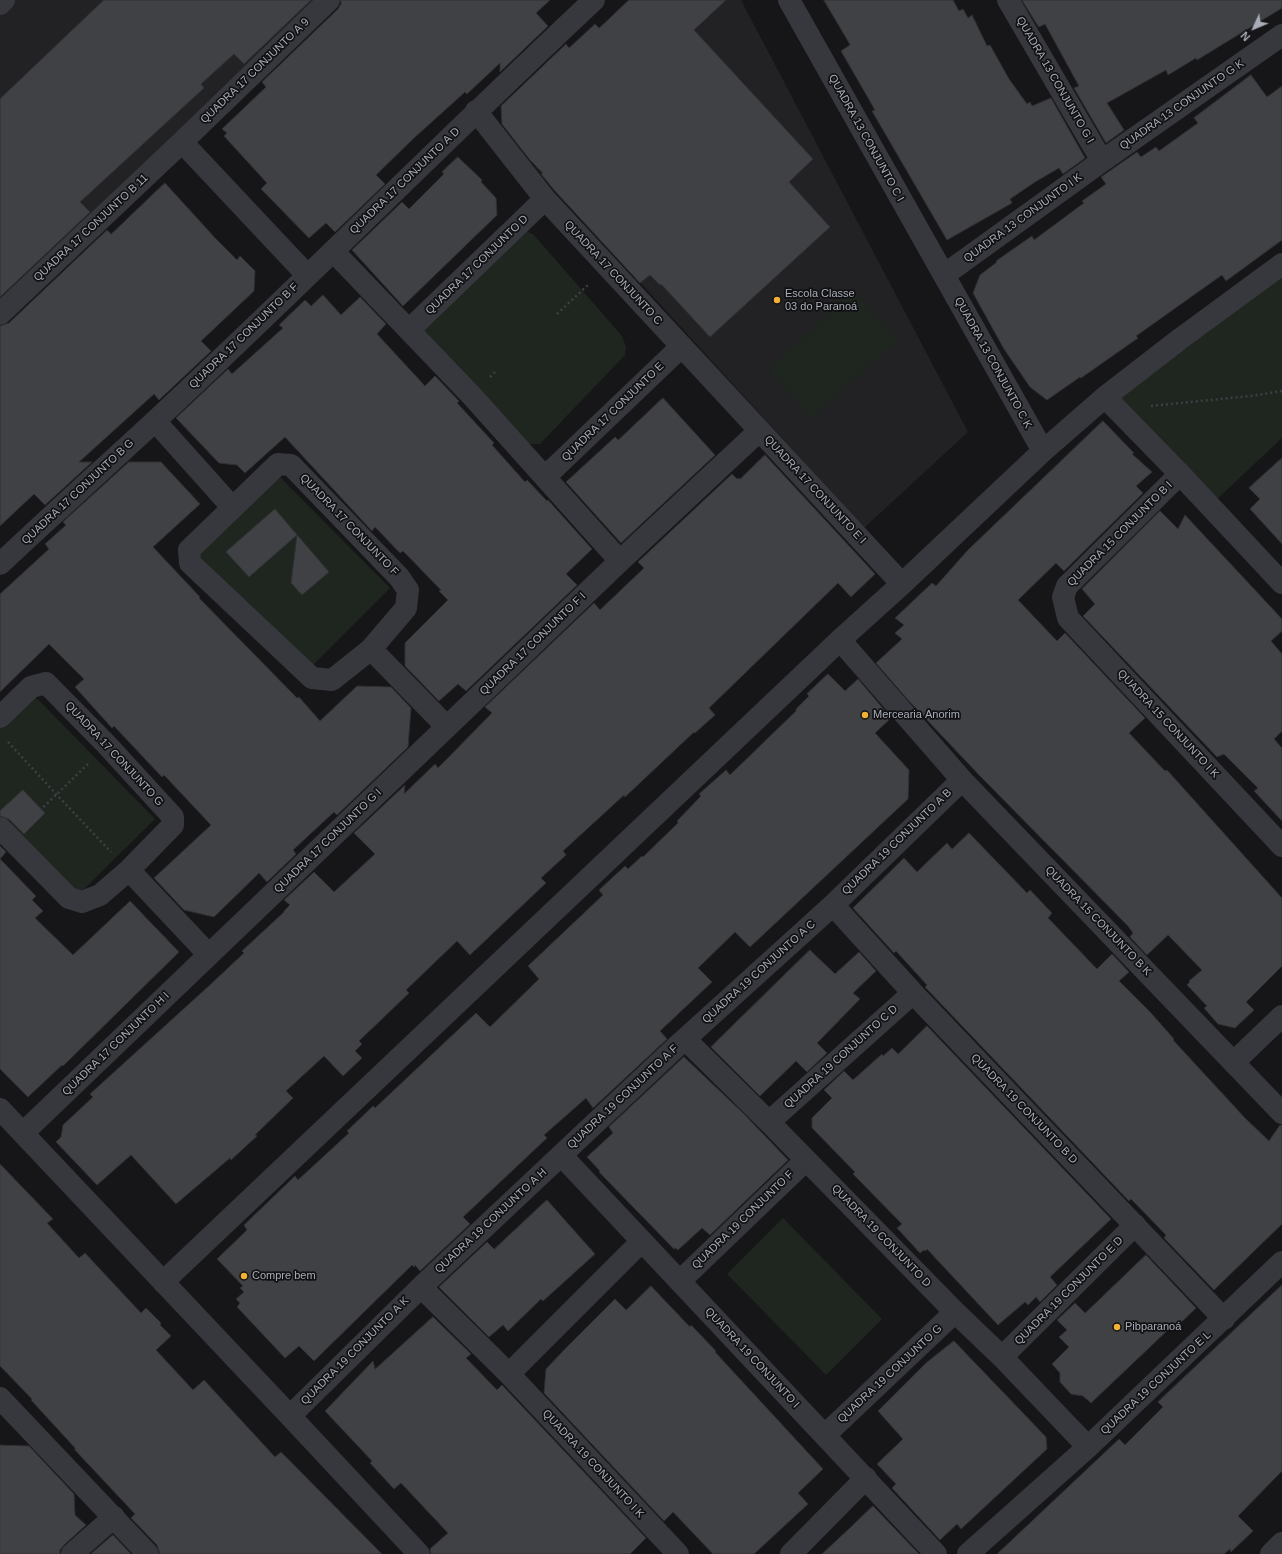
<!DOCTYPE html>
<meta charset="utf-8">
<style>
body{margin:0}
#map{position:relative;width:1282px;height:1554px;overflow:hidden;background:#161618;font-family:Helvetica,sans-serif}
canvas{display:block}
.north{position:absolute;left:1234px;top:8px;width:40px;height:40px;-webkit-text-stroke:3px #111113;paint-order:stroke;rotate:226deg;font-size:11px;font-weight:700;line-height:16px;text-align:center;color:#a8adb8}
.north::after{content:'';display:block;margin:auto;width:14px;height:18px;background:#a8adb8;clip-path:polygon(50% 0,100% 100%,50% 72%,0 100%)}
</style>
<div id="map">
<canvas width="1282" height="1554"></canvas>
<div class="north">N</div>
</div>
<script>
const ctx = document.querySelector('canvas').getContext('2d');
ctx.lineJoin = 'round';
function fillPath(path, color) { ctx.fillStyle = color; ctx.fill(path, 'evenodd'); }
function stroke(path, color, width, dash) { ctx.strokeStyle = color; ctx.lineWidth = width; ctx.lineCap = dash ? 'butt' : 'round'; ctx.setLineDash(dash || []); ctx.stroke(path); }
function label(font, color, halo, rows, align = 'center') {
  ctx.font = font + ' Helvetica,sans-serif'; ctx.lineWidth = 3.5; ctx.setLineDash([]); ctx.textBaseline = 'middle'; ctx.strokeStyle = halo; ctx.fillStyle = color; for (const [text, x, y, turn = 0] of rows) {
    ctx.save(); ctx.translate(x, y); ctx.rotate((+turn || 0) * Math.PI / 180); ctx.textAlign = isNaN(turn) ? turn : align; if (halo) ctx.strokeText(text, 0, 0); ctx.fillText(text, 0, 0); ctx.restore();
  }
}
const built = new Path2D(`
 M4,0H326L0,314V4Z
 M719,0H741L968,432L864,528L535,167Z`);
const green = new Path2D(`
 M527,231L534,235L622,336L626,347L625,355L540,444H529L423,335L426,319Z
 M1282,270V438L1214,502L1116,397Z
 M854,291L898,340L812,418L768,369Z
 M275,472L390,588L307,671L192,554Z
 M25,686L155,819L79,894L0,814V712Z
 M783,1218L882,1319L826,1375L727,1274Z`);
const building = new Path2D(`
 M104,0H311L244,64L234,54L201,84L204,88L80,202L90,212L0,297V99Z
 M341,0H550L536,13L548,26L500,72V63L467,94L465,92L414,138L376,175L385,184L335,232L326,223L309,238L261,189L267,183L224,136L227,133L222,129L266,87L262,82L338,9L341,4Z
 M629,0H726L694,30L813,159L789,182L830,227L710,337L661,284L660,285L650,275L640,283L555,191L541,174L543,173L530,160L502,124L501,106L566,44L569,48L595,24L599,28Z
 M824,0H953L959,11L963,9L968,18L972,15L987,46L990,45L1009,79L1027,104L1030,102L1032,106L1051,98L1085,158L1063,174L1059,168L1035,182L1010,199L1012,203L947,240L872,111L875,110L841,51L850,45Z
 M1022,0H1282V8L1197,60L1196,58L1168,75L1166,70L1107,103L1124,130L1106,143L1074,88L1079,86L1045,24L1039,27Z
 M1251,75L1267,97L1282,86V240L1226,281L1222,275L1136,336L1138,338L1081,378L1080,377L1047,400L1030,387L1004,349L973,293L980,275L997,262L996,261L1032,236L1034,240L1084,203L1082,201L1106,184L1101,177L1137,152L1141,157L1156,147L1159,151L1198,123L1194,118Z
 M458,157L482,180L481,182L496,198L497,215L403,306L352,250L402,202L409,209L444,174L442,172Z
 M165,183L216,239L237,260L240,256L255,271L254,291L201,341L211,351L159,400L154,394L79,462H92L45,505L34,494L0,526V326L9,323L107,230L111,234Z
 M323,295L341,315L360,297L386,324L377,334L425,386L435,376L459,401L457,403L494,443L492,445L525,482L527,480L547,501L548,500L592,549L566,574L577,585L466,691L458,684L439,701L405,666V643L448,600L439,591L441,590L403,551L400,553L375,527L372,531L285,437L245,473L237,465L219,463L176,418L228,369L232,374L283,328L279,325L305,300L311,306Z
 M663,398L715,455L621,543L566,482L615,437L618,440Z
 M1103,421L1134,453L1132,454L1152,472L1136,486L1143,493L1064,571L1056,563L1018,600L1057,641L1065,633L1145,718L1129,733L1165,771L1167,770L1282,898V966L1246,1002L1254,1010L1235,1028L1218,1024L1204,1008L1207,1006L1187,985L1190,982L1189,981L1202,970L1168,935L1147,955L1130,937L1133,933L1128,926L981,777L909,701L876,663L902,639L895,633L904,625L895,618L932,583L936,586L968,550Z
 M765,455L875,574L851,597L838,583L709,708L715,715L695,733L694,732L625,797L624,795L563,851L566,855L541,878L546,883L470,955L457,941L406,990L409,993L359,1041L362,1044L355,1051L362,1058L343,1076L324,1056L286,1091L293,1098L255,1135L257,1136L231,1160L230,1158L176,1204L131,1155L97,1185L56,1142L61,1137L63,1125L93,1097L90,1094L211,984L244,953L242,951L284,912V911L290,905L284,900L314,872L334,892L375,854L354,833L405,785L404,794L435,764L438,768L492,713L485,707L594,603L600,610L644,568L638,562L732,474L737,479L739,478L740,479Z
 M1282,458V544L1250,509L1260,499L1249,488Z
 M129,462H161L200,504L153,547L200,597L199,598L297,698L299,697L320,721L357,686L391,687L411,708L408,747L337,815L334,812L293,850L296,854L267,882L259,873L214,917L184,910L154,878L211,825L164,775L162,777L114,726L112,728L75,687L84,679L49,644L0,692V594L49,549L45,544L66,525L63,522Z
 M275,509L329,572L302,595L291,583L297,535L249,577L226,552Z
 M1160,511L1178,529L1185,515L1282,619V631L1271,641L1282,654V731L1274,739L1282,748V821L1254,791L1258,788L1224,754L1217,757L1083,616L1095,604L1082,589Z
 M828,674L845,691L858,679L891,718L875,733L909,770L908,799L750,947L735,932L698,968L712,982L660,1031L667,1039L593,1108L586,1098L544,1135L547,1138L463,1217L470,1224L420,1271L415,1265L414,1267L412,1265L314,1361L299,1346L285,1358L237,1307L240,1303L236,1299L244,1292L240,1288L243,1286L217,1259L247,1230L244,1225L295,1176L298,1180L349,1133L347,1131L373,1106L375,1108L476,1013L490,1027L539,979L528,966L603,895L599,890L625,866L628,869L642,856L643,857L678,823L677,821L701,796L699,794L726,770L730,775L796,711V709L809,696L807,694Z
 M23,790L45,813L24,834L9,819L0,816V811Z
 M969,833L1027,893L1030,890L1052,913L1048,918L1097,969L1112,954L1129,972L1119,981L1151,1013L1174,1039L1173,1040L1245,1118L1269,1141L1280,1125H1282V1224L1214,1290L1164,1238L1166,1235L1131,1199L1129,1201L925,987L927,985L896,951L894,953L853,908L904,858L917,872L947,843L952,849Z
 M0,846L6,852L0,859L36,896L32,900L43,911L35,918L73,955L130,901L179,952L63,1066L62,1065L28,1097L0,1069Z
 M810,950L835,974L859,952L876,971L853,993L860,999L817,1043L827,1053L807,1072L796,1061L760,1096L711,1047Z
 M927,1026L1111,1219L1050,1277L1057,1285L1040,1302L1036,1297L1028,1305L1025,1302L998,1325L927,1249L926,1251L924,1250L920,1253L897,1228L902,1224L853,1174L855,1172L812,1128V1118L832,1098L824,1090L844,1071L853,1080L882,1054L883,1056L892,1048L898,1054Z
 M684,1057L743,1113L788,1160L710,1235L702,1228L678,1250L676,1248L674,1249L599,1172L600,1171L587,1157L613,1133L609,1127Z
 M0,1164L53,1219L47,1223L79,1258L85,1253L141,1313L146,1308L161,1323L160,1325L171,1336L156,1350L193,1390L204,1380L275,1457L281,1452L382,1554H160L157,1545L131,1518L135,1514L74,1449H76L31,1400L32,1399L0,1366Z
 M547,1200L595,1254L543,1301L541,1299L508,1331L503,1325L489,1337L439,1287L487,1242L494,1249Z
 M1146,1255L1196,1308L1172,1331L1170,1328L1091,1403L1083,1396L1071,1394L1060,1382V1373L1052,1364L1069,1347L1059,1337L1067,1330L1057,1320L1075,1303L1085,1313Z
 M1282,1285V1471L1238,1516L1253,1531L1231,1552L1230,1549L1224,1554H997L1119,1439L1125,1445L1163,1407L1158,1402Z
 M651,1286L690,1327L691,1325L716,1351L715,1352L823,1469L798,1493L808,1504L754,1554H713L673,1512L664,1521L544,1393L546,1369L565,1349L615,1299L626,1310Z
 M433,1317L471,1354L466,1358L497,1390L502,1385L646,1538L630,1554H431L430,1549L448,1533L401,1483L394,1489L370,1463L372,1461L325,1411L373,1361L375,1369Z
 M954,1341L1046,1437L1047,1449L961,1529L957,1524L940,1540L892,1488L896,1484L877,1464L903,1439L878,1411L926,1363Z
 M0,1445L29,1446L74,1494L75,1515L86,1525L64,1545L60,1550V1554H0Z
 M873,1506L919,1554H822L852,1526Z
 M113,1535L131,1554H91Z`);
const path = new Path2D(`
 M557,314L589,284
 M490,377L497,370
 M1151,406L1251,396L1282,391
 M8,742L56,794L111,852
 M29,821L89,763`);
const minor = new Path2D(`
 M789,0L1043,451
 M1008,0L1102,161
 M0,4L4,0
 M476,111L545,199L902,584
 M182,142L307,275
 M333,251L472,396L620,561
 M944,275L1102,161L1282,35
 M0,314L182,142L329,0
 M409,330L545,199
 M1105,397L1180,474L1282,583
 M155,421L232,507
 M278,464L291,465L399,577L408,590L406,608L371,649L332,680L312,678L190,563L189,550Z
 M1180,474L1067,586L1063,597L1068,618L1282,846
 M545,477L681,347
 M0,564C51,516 103,469 154,422C303,283 446,139 594,0
 M840,640L962,780L1282,1113
 M371,649L447,727
 M0,717L31,687L46,683L107,745L173,817V825L129,870L100,895L82,902L69,898L0,828
 M129,870L209,955
 M833,905L913,993L1224,1319
 M685,1039L769,1122L955,1312L1002,1357L1088,1447
 M1234,1062L1282,1016
 M0,1109L290,1416L419,1554
 M769,1122L913,993
 M23,1133L620,561L759,431
 M561,1155L936,1554
 M680,1281L806,1160
 M163,1282L840,640L902,584L1043,451L1105,397L1180,339L1282,264
 M421,1287L509,1374L678,1554
 M1002,1357L1135,1225
 M509,1374L642,1241
 M0,1398L148,1554
 M290,1416L421,1287L675,1048L833,905L962,780
 M825,1435L955,1312
 M72,1554L114,1517
 M791,1554L866,1478
 M968,1554L1088,1447L1282,1262
 M1271,1554L1282,1543`);
const markers = [
 [777,300,4,"#f2b134"],
 [865,715,4,"#f2b134"],
 [244,1276,4,"#f2b134"],
 [1117,1327,4,"#f2b134"]
];
const streetNames = [
 ["QUADRA 17 CONJUNTO A 9",255,71,-44],
 ["QUADRA 13 CONJUNTO G I",1055,80,60],
 ["QUADRA 13 CONJUNTO G K",1182,105,-35],
 ["QUADRA 13 CONJUNTO C I",866,138,61],
 ["QUADRA 17 CONJUNTO A D",405,181,-44],
 ["QUADRA 13 CONJUNTO I K",1023,218,-36],
 ["QUADRA 17 CONJUNTO B 11",91,228,-43],
 ["QUADRA 17 CONJUNTO D",477,265,-44],
 ["QUADRA 17 CONJUNTO C",613,273,47],
 ["QUADRA 17 CONJUNTO B F",244,336,-44],
 ["QUADRA 13 CONJUNTO C K",993,363,61],
 ["QUADRA 17 CONJUNTO E",613,412,-44],
 ["QUADRA 17 CONJUNTO E I",815,490,47],
 ["QUADRA 17 CONJUNTO B G",78,492,-43],
 ["QUADRA 17 CONJUNTO F",349,525,46],
 ["QUADRA 15 CONJUNTO B I",1120,534,-45],
 ["QUADRA 17 CONJUNTO F I",533,644,-44],
 ["QUADRA 15 CONJUNTO I K",1168,724,47],
 ["QUADRA 17 CONJUNTO G",114,754,47],
 ["QUADRA 17 CONJUNTO G I",328,841,-44],
 ["QUADRA 19 CONJUNTO A B",897,842,-44],
 ["QUADRA 15 CONJUNTO B K",1098,921,46],
 ["QUADRA 19 CONJUNTO A C",759,972,-42],
 ["QUADRA 17 CONJUNTO H I",116,1044,-44],
 ["QUADRA 19 CONJUNTO C D",841,1057,-42],
 ["QUADRA 19 CONJUNTO A F",623,1097,-43],
 ["QUADRA 19 CONJUNTO B D",1024,1109,46],
 ["QUADRA 19 CONJUNTO F",743,1220,-44],
 ["QUADRA 19 CONJUNTO A H",491,1221,-43],
 ["QUADRA 19 CONJUNTO D",881,1236,46],
 ["QUADRA 19 CONJUNTO E D",1069,1291,-45],
 ["QUADRA 19 CONJUNTO A K",355,1351,-45],
 ["QUADRA 19 CONJUNTO I",752,1358,47],
 ["QUADRA 19 CONJUNTO G",890,1374,-43],
 ["QUADRA 19 CONJUNTO E L",1156,1383,-43],
 ["QUADRA 19 CONJUNTO I K",593,1464,47]
];
const poiNames = [
 ["Escola Classe",785,294],
 ["03 do Paranoá",785,307],
 ["Mercearia Anorim",873,715],
 ["Compre bem",252,1276],
 ["Pibparanoá",1125,1327]
];
fillPath(built, '#222225');
fillPath(green, '#1e261f');
fillPath(building, '#404145');
stroke(building, '#303034', 1);
stroke(path, '#3d3f44', 2.5, [2, 3]);
stroke(minor, '#37383d', 22);
for (const [x, y, r, color] of markers) { const dot = new Path2D(); dot.arc(x, y, r, 0, 2 * Math.PI); ctx.fillStyle = color; ctx.fill(dot); stroke(dot, '#111113', 1.5); }
label('11px', '#a8adb8', '#111113', streetNames);
label('11px', '#a8adb8', '#111113', poiNames, 'left');
</script>
